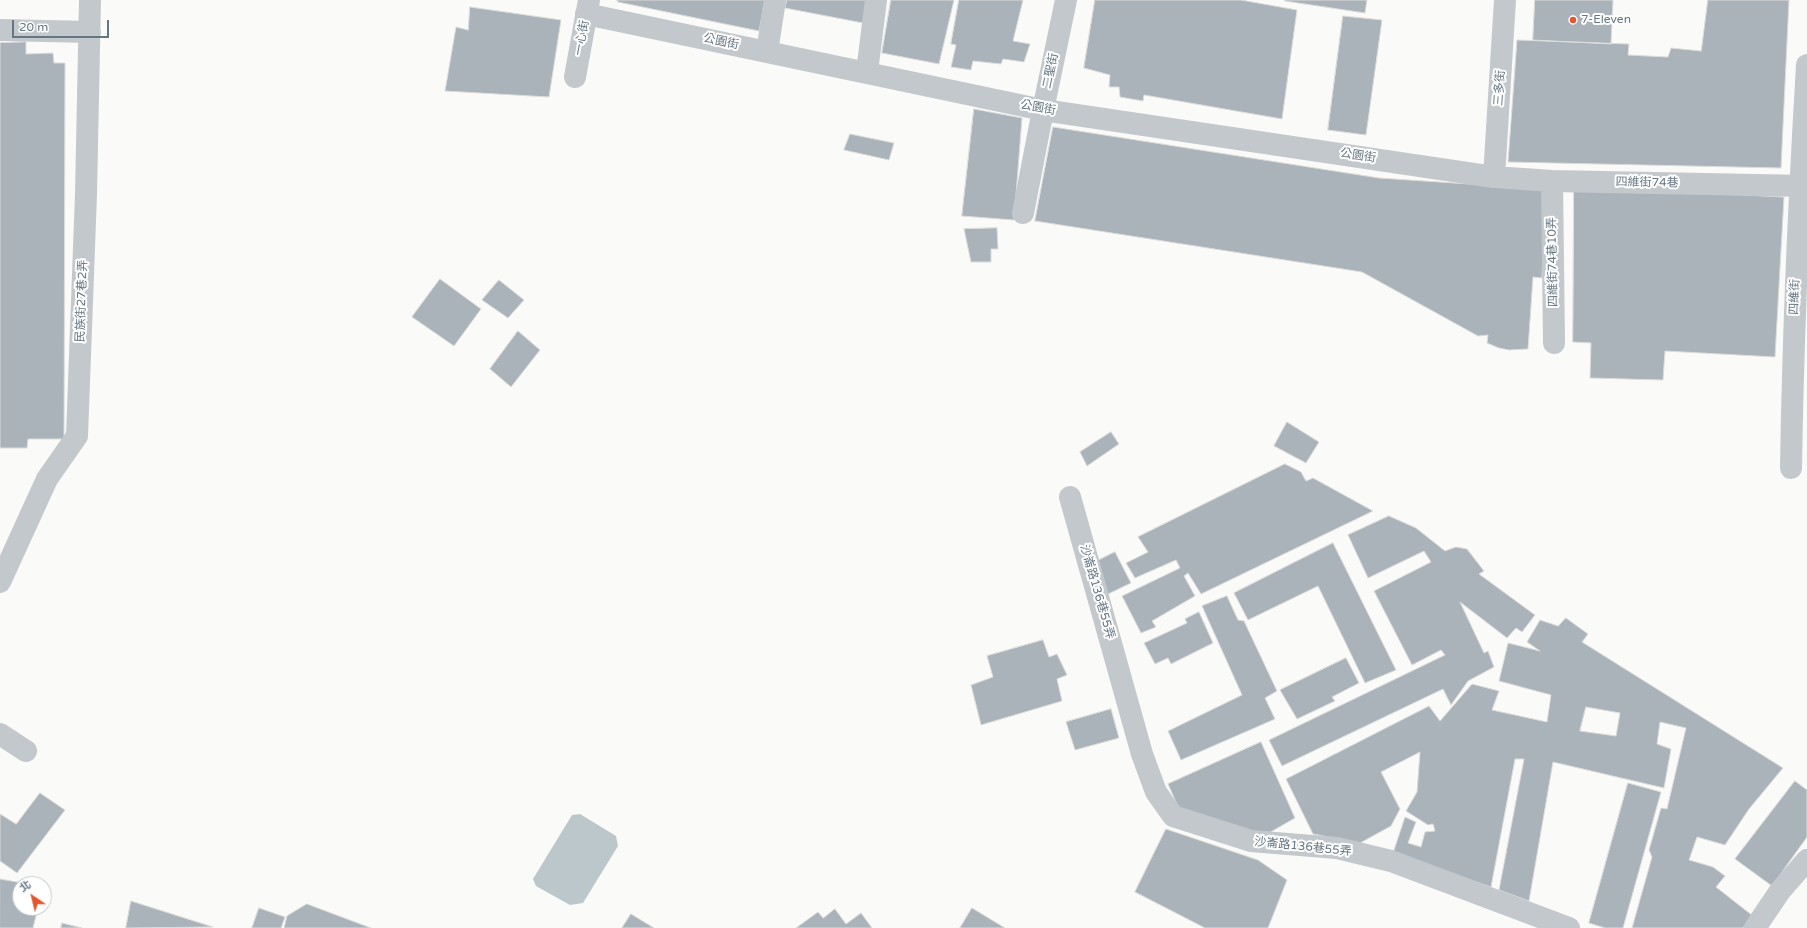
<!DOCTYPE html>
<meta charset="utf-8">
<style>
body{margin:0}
#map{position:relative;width:1807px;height:928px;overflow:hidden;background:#fafaf8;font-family:"Varela Round","Noto Sans TC",sans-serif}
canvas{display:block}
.north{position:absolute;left:12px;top:876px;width:40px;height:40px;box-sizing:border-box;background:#fff;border:1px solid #c1c8cd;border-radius:50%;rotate:325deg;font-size:11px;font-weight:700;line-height:16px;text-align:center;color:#657683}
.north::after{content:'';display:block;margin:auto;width:14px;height:18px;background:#e4572e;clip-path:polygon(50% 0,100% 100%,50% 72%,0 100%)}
.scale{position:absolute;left:12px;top:20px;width:97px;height:18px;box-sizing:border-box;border:2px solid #657683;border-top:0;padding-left:5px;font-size:12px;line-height:14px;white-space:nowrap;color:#657683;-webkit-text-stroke:3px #fff;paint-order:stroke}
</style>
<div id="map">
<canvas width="1807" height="928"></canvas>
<div class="north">北</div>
<div class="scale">20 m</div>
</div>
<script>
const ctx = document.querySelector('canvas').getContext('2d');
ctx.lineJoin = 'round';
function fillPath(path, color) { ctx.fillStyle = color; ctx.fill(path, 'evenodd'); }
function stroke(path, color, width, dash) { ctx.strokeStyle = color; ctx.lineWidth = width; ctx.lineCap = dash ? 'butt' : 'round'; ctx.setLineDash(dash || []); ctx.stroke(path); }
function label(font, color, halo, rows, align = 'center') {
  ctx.font = font + ' "Varela Round","Noto Sans TC",sans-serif'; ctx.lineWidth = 4; ctx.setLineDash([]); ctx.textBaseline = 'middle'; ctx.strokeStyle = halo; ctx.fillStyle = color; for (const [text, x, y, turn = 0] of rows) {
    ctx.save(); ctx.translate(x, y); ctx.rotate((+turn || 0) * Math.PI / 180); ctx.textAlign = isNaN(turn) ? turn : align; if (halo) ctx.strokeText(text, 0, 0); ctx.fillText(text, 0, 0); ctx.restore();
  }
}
const water = new Path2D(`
 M580,814L616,836L618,846L583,903L570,905L536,886L533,879L572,815Z`);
const building = new Path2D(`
 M617,0H765L759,31L618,2Z
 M787,0H867L863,23L785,8Z
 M891,0H954L939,64L882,53Z
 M959,0H1023L1013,41L1030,44L1024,62L1003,59L1001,64L973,61L971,70L951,67L956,45L951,44Z
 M1095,0H1241L1297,10L1282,119L1144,95L1143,101L1120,97L1119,87H1109L1110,75L1084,68Z
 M1285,0H1367L1365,13L1285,1Z
 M1535,0H1613L1611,44L1533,40Z
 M1708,0H1789L1781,168L1508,162L1517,40L1629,44L1628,55L1668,57L1671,48L1701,51Z
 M470,7L561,20L549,97L445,91L456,27L468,30Z
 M1343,16L1382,20L1366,135L1328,130Z
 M26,42V54L53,53L54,63H65L64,439H28L27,448H0V43Z
 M974,109L1022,118L1014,220L962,216Z
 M1053,127L1379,178L1545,189L1542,278L1533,277L1528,349L1509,350L1499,348L1487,343L1488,335L1478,336L1362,272L1035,221Z
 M850,134L894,143L889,160L844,150Z
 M1574,187L1784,197L1775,357L1665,351L1663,380L1590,378L1591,343L1573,342Z
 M997,228L998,249H991V262H971L964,229Z
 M440,279L481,309L454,346L412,317Z
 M499,280L524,300L508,318L482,300Z
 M518,331L540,350L511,387L490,369Z
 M1287,422L1319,442L1306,463L1274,446Z
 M1111,432L1119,444L1087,466L1080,452Z
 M1285,464L1301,472L1306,481L1313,478L1373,511L1201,594L1188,573L1184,576L1195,596L1152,621L1156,627L1141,633L1122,596L1180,568L1176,560L1135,578L1126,563L1148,552L1138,537Z
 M1389,516L1416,528L1445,551L1456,547L1467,549L1484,571L1479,574L1535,615L1522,632L1516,628L1507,638L1460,602L1484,653L1488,651L1494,667L1468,681L1451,705L1443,689L1282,766L1269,740L1445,655L1441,650L1412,665L1374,591L1431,562L1424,551L1368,578L1348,535Z
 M1333,543L1396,670L1365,683L1318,586L1248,620L1234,593Z
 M1115,552L1131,583L1106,595L1095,562Z
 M1227,596L1238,620L1244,621L1277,691L1265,698L1275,719L1181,760L1168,731L1242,695L1202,606Z
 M1199,612L1213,643L1171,664L1168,658L1155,664L1144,643L1187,623L1185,619Z
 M1566,618L1588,634L1582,642L1783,768L1749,809L1725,845L1697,837L1689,860L1713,867L1725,876L1716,887L1753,916L1743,928H1632L1652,857L1649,850L1661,808L1667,809L1686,728L1660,722L1657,744L1671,749L1664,788L1553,762L1529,901L1499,890L1524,759H1515L1491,887L1393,853L1405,817L1416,822L1408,843L1421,847L1425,832L1435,831L1433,824L1428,825L1406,811L1417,792L1420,752L1381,772L1400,809L1391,826L1360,843L1313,834L1286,779L1429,706L1440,721L1472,684L1499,691L1492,710L1547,722L1551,695L1499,681L1508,643L1540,651L1527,642L1540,620L1558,626ZM1586,707L1620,713L1616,736L1580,731Z
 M1043,640L1049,657L1057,654L1067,675L1057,679L1062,701L981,725L971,685L993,677L987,656Z
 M1346,658L1359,683L1332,697L1335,701L1297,719L1280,690Z
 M1111,709L1119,738L1075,750L1066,722Z
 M1261,742L1295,818L1267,834L1191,818L1180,811L1168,784Z
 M1795,781L1807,790V837L1772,886L1735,859Z
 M1628,783L1661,792L1623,928H1605L1589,923Z
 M40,793L65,810L17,873L0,861V814L16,824Z
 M1166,829L1258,860L1287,880L1268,928H1205L1135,892Z
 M0,879L28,884H20V908H38L33,928H0Z
 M131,901L213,927L126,928Z
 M307,904L371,928H284L287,916Z
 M259,908L285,917L281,928H252Z
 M972,908L1005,928H960Z
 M835,909L846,924L861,913L872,928H796L818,912L823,918Z
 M631,914L654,928H622Z
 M62,923L82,928H61Z`);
const minor = new Path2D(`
 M586,14L1043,110L1494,177L1552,181L1807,186
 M0,30L90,32
 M767,52L775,0
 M867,72L876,0
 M575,77L589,0
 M1494,177L1505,0
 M1552,181L1554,343
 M1023,213L1043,110L1066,0
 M1791,468C1793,333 1799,199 1807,65
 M1070,497L1142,754L1156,792L1173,816L1251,841L1337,848L1391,861L1569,928
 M0,582L47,479L77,436L86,194L90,0
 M0,734L26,751
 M1755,928L1780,891L1807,860`);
const markers = [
 [1573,20,4,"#e4572e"]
];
const poiNames = [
 ["7-Eleven",1581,20]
];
const streetNames = [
 ["一心街",582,38,-80],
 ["公園街",721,42,12],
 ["二聖街",1051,71,-78],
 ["三多街",1500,88,-86],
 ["公園街",1038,108,10],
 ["公園街",1358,156,9],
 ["四維街74巷",1647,183,1],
 ["四維街74巷10弄",1553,262,-91],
 ["四維街",1795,297,-88],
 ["民族街27巷2弄",82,301,-88],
 ["沙崙路136巷55弄",1097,592,74],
 ["沙崙路136巷55弄",1303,847,6]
];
fillPath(water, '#bbc7cb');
fillPath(building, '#aab3b9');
stroke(building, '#dcdcda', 1);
stroke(minor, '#c3c8cc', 22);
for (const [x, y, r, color] of markers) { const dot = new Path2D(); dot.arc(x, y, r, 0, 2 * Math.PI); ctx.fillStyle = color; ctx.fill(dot); stroke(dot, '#fff', 1.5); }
label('12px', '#657683', '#fff', poiNames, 'left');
label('12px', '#657683', '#fff', streetNames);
</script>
